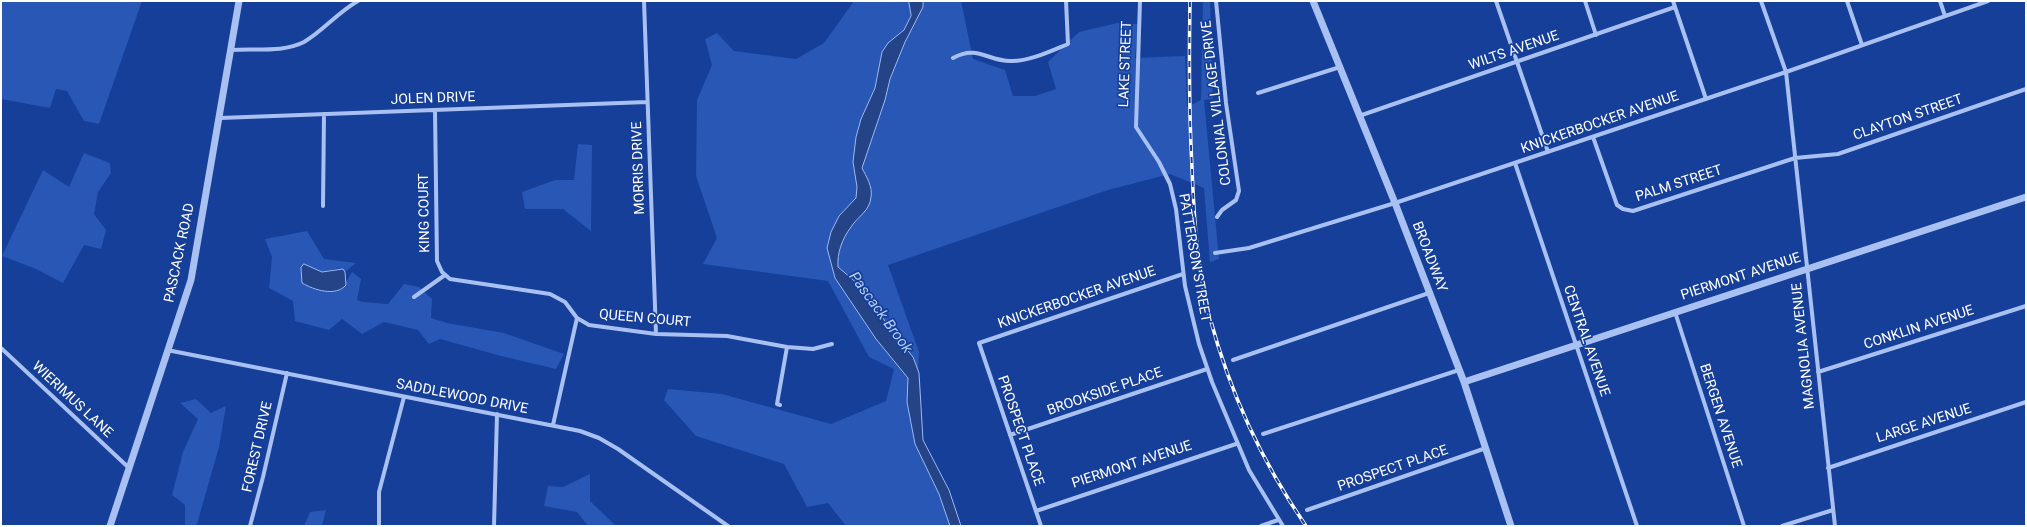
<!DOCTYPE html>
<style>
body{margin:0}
#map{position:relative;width:2027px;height:527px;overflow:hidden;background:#153f99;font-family:Roboto,sans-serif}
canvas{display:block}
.frame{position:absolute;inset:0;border:2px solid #fff;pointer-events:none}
</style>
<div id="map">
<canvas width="2027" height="527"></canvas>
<div class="frame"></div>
</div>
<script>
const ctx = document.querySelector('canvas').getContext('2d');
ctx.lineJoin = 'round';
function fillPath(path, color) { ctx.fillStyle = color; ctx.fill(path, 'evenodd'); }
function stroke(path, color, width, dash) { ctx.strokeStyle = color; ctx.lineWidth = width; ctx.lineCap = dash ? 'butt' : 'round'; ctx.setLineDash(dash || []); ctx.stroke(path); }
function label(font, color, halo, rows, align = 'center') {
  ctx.font = font + ' Roboto,sans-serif'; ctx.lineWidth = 3.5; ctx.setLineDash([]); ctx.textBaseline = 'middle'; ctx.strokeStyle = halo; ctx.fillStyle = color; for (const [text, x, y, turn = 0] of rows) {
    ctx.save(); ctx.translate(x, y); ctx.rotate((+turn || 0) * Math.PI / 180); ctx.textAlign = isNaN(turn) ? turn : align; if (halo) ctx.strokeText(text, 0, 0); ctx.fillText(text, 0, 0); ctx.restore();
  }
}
const green = new Path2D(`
 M1,1H142L99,124L84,121L67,91L56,89L50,108L1,99Z
 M854,1H961L973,59L1005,70L1013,96H1035L1056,89L1048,62L1079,32L1117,23L1138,24L1135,58L1185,56L1187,107L1201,100L1203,1H1210L1213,99L1204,100L1219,259L1210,262L1204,188L1170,174L1108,190L888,265L919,352L915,444L939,494L950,526H846L828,503L807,507L784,464L696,436L664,400L668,389L722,394L831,424L886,401L894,369L869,357L828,281L703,264L717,238L696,176L697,100L712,65L705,39L717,33L734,51L796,59L824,43Z
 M578,144L592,145L591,231L563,209H525L522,192L555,180H574Z
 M84,153L110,163L111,173L98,192L94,214L106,230L101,249L84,245L63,283L36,269L2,256L43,170L69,187Z
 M307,231L324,259L356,263L345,272L339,268L322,272L301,268L302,283C316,289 327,293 342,289L352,272L361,279L357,300L363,302L388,304L404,284L419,287L432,299L431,318L447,323L504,333L564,354L556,369L501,356L440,339L429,344L418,330L384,322L362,334L342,319L329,330L295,321L293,301L269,288L272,257L265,239Z
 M196,399L211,413L226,406L219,447L197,524L196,526H185V505L172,495L183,452L198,419L180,403Z
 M590,474V501L616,526H588L577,512L544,506L548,486L563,487Z
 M326,510L322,526H304L310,512Z`);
const water = new Path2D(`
 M909,1H923V7L905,42L890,79L885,100L862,168C866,176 873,187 871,197C870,211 858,216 851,227C842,239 837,253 838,267L865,290L890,329L913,357L919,373L923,440L949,490L961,526H950L939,494L915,444L907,402L908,378L876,339L835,278L827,248L831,232L839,216L856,198L857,187L853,162L856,137L861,119L875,88L882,52L888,43L904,30L911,16Z
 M304,264L322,272L343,269L345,272L346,285C336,297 314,290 302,283L301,268Z`);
const minor = new Path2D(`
 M644,1L656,334
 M1140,1L1136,127L1159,162L1170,184L1176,209L1185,286L1199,344L1212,382L1249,470L1283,526
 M1216,1L1226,103L1239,191L1236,200L1222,210L1217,217
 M1496,1L1548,152
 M1585,1L1596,35
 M1673,1L1706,99
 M1761,1L1786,72L1835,526
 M1847,1L1862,45
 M1940,1L1945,16
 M231,50C254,48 283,53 304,42C323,31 338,12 358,1
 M953,58C978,44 988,62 1012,61C1030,61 1051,51 1068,44L1066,1
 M1258,93L1340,67
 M435,110L437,261L442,272L450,279L550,294L565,302L577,318L589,325L656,334L727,336L787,347L813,349L832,344
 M1359,116L1675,7
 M220,118L647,102
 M1593,137L1617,205L1623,209L1633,211L1795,158L1838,154L2026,89
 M1515,163L1637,526
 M323,206L324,114
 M1215,253L1249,248L1395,203L1786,72L1988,1
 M414,297L445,275
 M1675,312L1744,526
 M1,348L129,468
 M167,350L580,431L599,438L618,449L728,526
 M1233,360L1429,293
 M1818,372L2026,306
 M780,405L777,404L787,347
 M553,425L577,318
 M1263,434L1459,370
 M1010,435L1207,369
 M1828,468L2026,402
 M1307,510L1486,448
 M1036,511L1236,444
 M250,526L263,477L287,373
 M379,526V492L404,397
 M494,526L497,414
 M1041,526L979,343L1183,274
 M1261,526L1278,520
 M1782,526L1833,510`);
const tertiary = new Path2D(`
 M1313,1L1395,203L1464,382L1511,526
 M1464,382L2026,197
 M110,526L191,280L239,1`);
const rail = new Path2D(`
 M1190,1C1189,57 1189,112 1192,168C1194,218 1197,269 1210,318C1230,393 1262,462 1306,526`);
const streetNames = [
 ["WILTS AVENUE",1514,51,-19],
 ["LAKE STREET",1126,64,-88],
 ["JOLEN DRIVE",433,99,-2],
 ["COLONIAL VILLAGE DRIVE",1217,103,-97],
 ["CLAYTON STREET",1908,118,-19],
 ["KNICKERBOCKER AVENUE",1600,123,-19],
 ["MORRIS DRIVE",639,168,-92],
 ["PALM STREET",1679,184,-18],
 ["KING COURT",425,213,-91],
 ["PASCACK ROAD",180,253,-78],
 ["BROADWAY",1429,257,69],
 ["PATTERSON STREET",1194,258,80],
 ["PIERMONT AVENUE",1741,277,-18],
 ["KNICKERBOCKER AVENUE",1077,298,-19],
 ["QUEEN COURT",645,319,5],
 ["CONKLIN AVENUE",1919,328,-18],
 ["CENTRAL AVENUE",1586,341,71],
 ["MAGNOLIA AVENUE",1804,346,-96],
 ["BROOKSIDE PLACE",1105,392,-19],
 ["SADDLEWOOD DRIVE",462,397,11],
 ["WIERIMUS LANE",72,400,43],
 ["BERGEN AVENUE",1720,416,72],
 ["LARGE AVENUE",1924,424,-18],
 ["PROSPECT PLACE",1020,431,71],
 ["FOREST DRIVE",258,447,-77],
 ["PIERMONT AVENUE",1132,465,-18],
 ["PROSPECT PLACE",1393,469,-19]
];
const waterNames = [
 ["Pascack Brook",880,313,54]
];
fillPath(green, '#2857b6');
fillPath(water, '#254387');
stroke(water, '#9bbaf5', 1);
stroke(minor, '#a9c1f2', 4);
stroke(tertiary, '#a9c1f2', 7);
stroke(rail, '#fff', 3.5);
stroke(rail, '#153f99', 2, [6]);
label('14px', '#fff', '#153f99', streetNames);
label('italic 15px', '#b5ccf9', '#153f99', waterNames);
</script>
